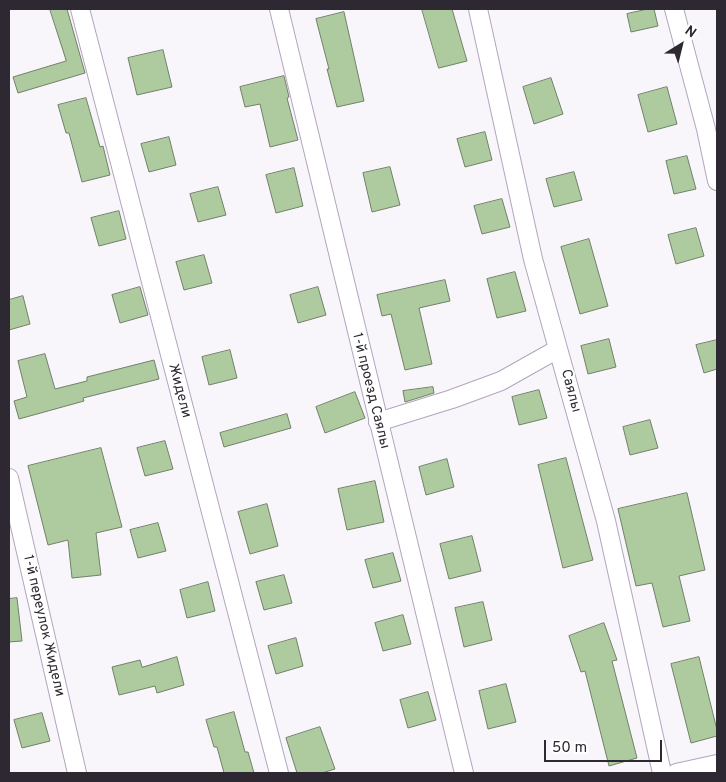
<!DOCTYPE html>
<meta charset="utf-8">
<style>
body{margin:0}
#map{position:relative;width:726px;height:782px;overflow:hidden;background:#f9f6fb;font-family:Overpass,sans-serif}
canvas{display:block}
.frame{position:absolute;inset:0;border:10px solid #2e2832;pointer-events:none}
.north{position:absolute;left:656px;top:20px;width:50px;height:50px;-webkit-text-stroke:4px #fff;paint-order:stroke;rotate:36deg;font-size:14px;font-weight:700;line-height:20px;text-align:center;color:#2e2832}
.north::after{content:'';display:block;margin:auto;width:18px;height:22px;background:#2e2832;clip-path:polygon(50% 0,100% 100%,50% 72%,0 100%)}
.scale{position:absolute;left:544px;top:740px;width:118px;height:22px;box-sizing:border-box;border:2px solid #2e2832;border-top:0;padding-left:6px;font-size:15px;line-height:18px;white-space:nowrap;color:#2e2832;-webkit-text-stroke:4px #fff;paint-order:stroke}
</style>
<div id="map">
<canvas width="726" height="782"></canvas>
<div class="frame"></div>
<div class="north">N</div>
<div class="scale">50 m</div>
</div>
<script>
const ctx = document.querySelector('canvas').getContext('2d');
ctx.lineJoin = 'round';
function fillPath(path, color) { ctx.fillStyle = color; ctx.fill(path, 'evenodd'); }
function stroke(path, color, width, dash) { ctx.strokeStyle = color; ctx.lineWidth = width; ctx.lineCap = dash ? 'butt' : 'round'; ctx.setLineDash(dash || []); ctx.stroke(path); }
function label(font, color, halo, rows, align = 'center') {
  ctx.font = font + ' Overpass,sans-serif'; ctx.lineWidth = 4; ctx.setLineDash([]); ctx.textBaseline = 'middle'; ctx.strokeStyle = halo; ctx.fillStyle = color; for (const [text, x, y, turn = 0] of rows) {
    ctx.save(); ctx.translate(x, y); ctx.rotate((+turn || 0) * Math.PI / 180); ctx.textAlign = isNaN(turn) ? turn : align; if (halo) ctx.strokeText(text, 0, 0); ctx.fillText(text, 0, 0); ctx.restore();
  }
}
const building = new Path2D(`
 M50,9H67L85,73L18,93L13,77L66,61Z
 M422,9H452L467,61L439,68Z
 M648,9H654L658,26L631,32L627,14Z
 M344,12L364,101L337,107L327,69H329L316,19Z
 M163,50L172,87L137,95L128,58Z
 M284,76L289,97L287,98L298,140L270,147L260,104L245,107L240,87Z
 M551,78L563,114L534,124L523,87Z
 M667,87L677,124L648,132L638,95Z
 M86,98L100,147L103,146L110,175L82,182L69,133H66L58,105Z
 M485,132L492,160L465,167L457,139Z
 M169,137L176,165L149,172L141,144Z
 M687,156L696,189L674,194L666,161Z
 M390,167L400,205L372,212L363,173Z
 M294,168L303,206L276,213L266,175Z
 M574,172L582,200L554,207L546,179Z
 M218,187L226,215L198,222L190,194Z
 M502,199L510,227L482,234L474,206Z
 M119,211L126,239L99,246L91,218Z
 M696,228L704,256L676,264L668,235Z
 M589,239L608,306L580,314L561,247Z
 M204,255L212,283L184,290L176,262Z
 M515,272L526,311L497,318L487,279Z
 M445,280L450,301L419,308L432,364L405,370L391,314L382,316L377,295Z
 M140,287L148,315L120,323L112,295Z
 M318,287L326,315L298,323L290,295Z
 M23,296L30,324L9,330V300Z
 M609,339L616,367L588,374L581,346Z
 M717,340V369L704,373L696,345Z
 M230,350L237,378L209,385L202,357Z
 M45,354L55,389L87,381V377L154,360L159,379L83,398L84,401L19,419L14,401L27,397L18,361Z
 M433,387L434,393L405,402L403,391Z
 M539,390L547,418L519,425L512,397Z
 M355,392L365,418L325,433L316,407Z
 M287,414L291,428L224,447L220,433Z
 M650,420L658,448L630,455L623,427Z
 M165,441L173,469L145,476L137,448Z
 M101,448L122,527L96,533L101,575L72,578L68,540L48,545L28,466Z
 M566,458L593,560L563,568L538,465Z
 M447,459L454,487L426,495L419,467Z
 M375,481L384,522L347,530L338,489Z
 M687,493L705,570L679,576L690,621L663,627L652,583L636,586L618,509Z
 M267,504L278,546L250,554L238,512Z
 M158,523L166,551L138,558L130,530Z
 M472,536L481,571L449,579L440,544Z
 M393,553L401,581L373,588L365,560Z
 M284,575L292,603L264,610L256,582Z
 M208,582L215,611L187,618L180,590Z
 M17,598L22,641L9,642V599Z
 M483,602L492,640L464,647L455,608Z
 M403,615L411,644L383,651L375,623Z
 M604,623L617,660L612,661L637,758L609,766L585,671L581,672L569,636Z
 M296,638L303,666L276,674L268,646Z
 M177,657L184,685L157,693L155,686L119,695L112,667L140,660L142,667Z
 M699,657L717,730V736L691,743L671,664Z
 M506,684L516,722L488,729L479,691Z
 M428,692L436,720L408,728L400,700Z
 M234,712L245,752H248L254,773H224L217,747H214L206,720Z
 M42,713L50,741L22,748L14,720Z
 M320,727L335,769L322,773H297L286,738Z`);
const minor = new Path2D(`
 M80,9L279,773
 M279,9L464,773
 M478,9L533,259L606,521L662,773
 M674,9L706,129L717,181
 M378,422L452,399L501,381L558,349
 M9,478L77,773
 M676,773L717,764`);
const streetNames = [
 ["Жидели",179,391,75],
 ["1-й проезд Саялы",370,391,76],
 ["Саялы",570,391,75],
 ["1-й переулок Жидели",43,626,77]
];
fillPath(building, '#aeca9f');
stroke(building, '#718069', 1);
stroke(minor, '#b2a5be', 20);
stroke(minor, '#fff', 18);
label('14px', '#2e2832', '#fff', streetNames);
</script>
